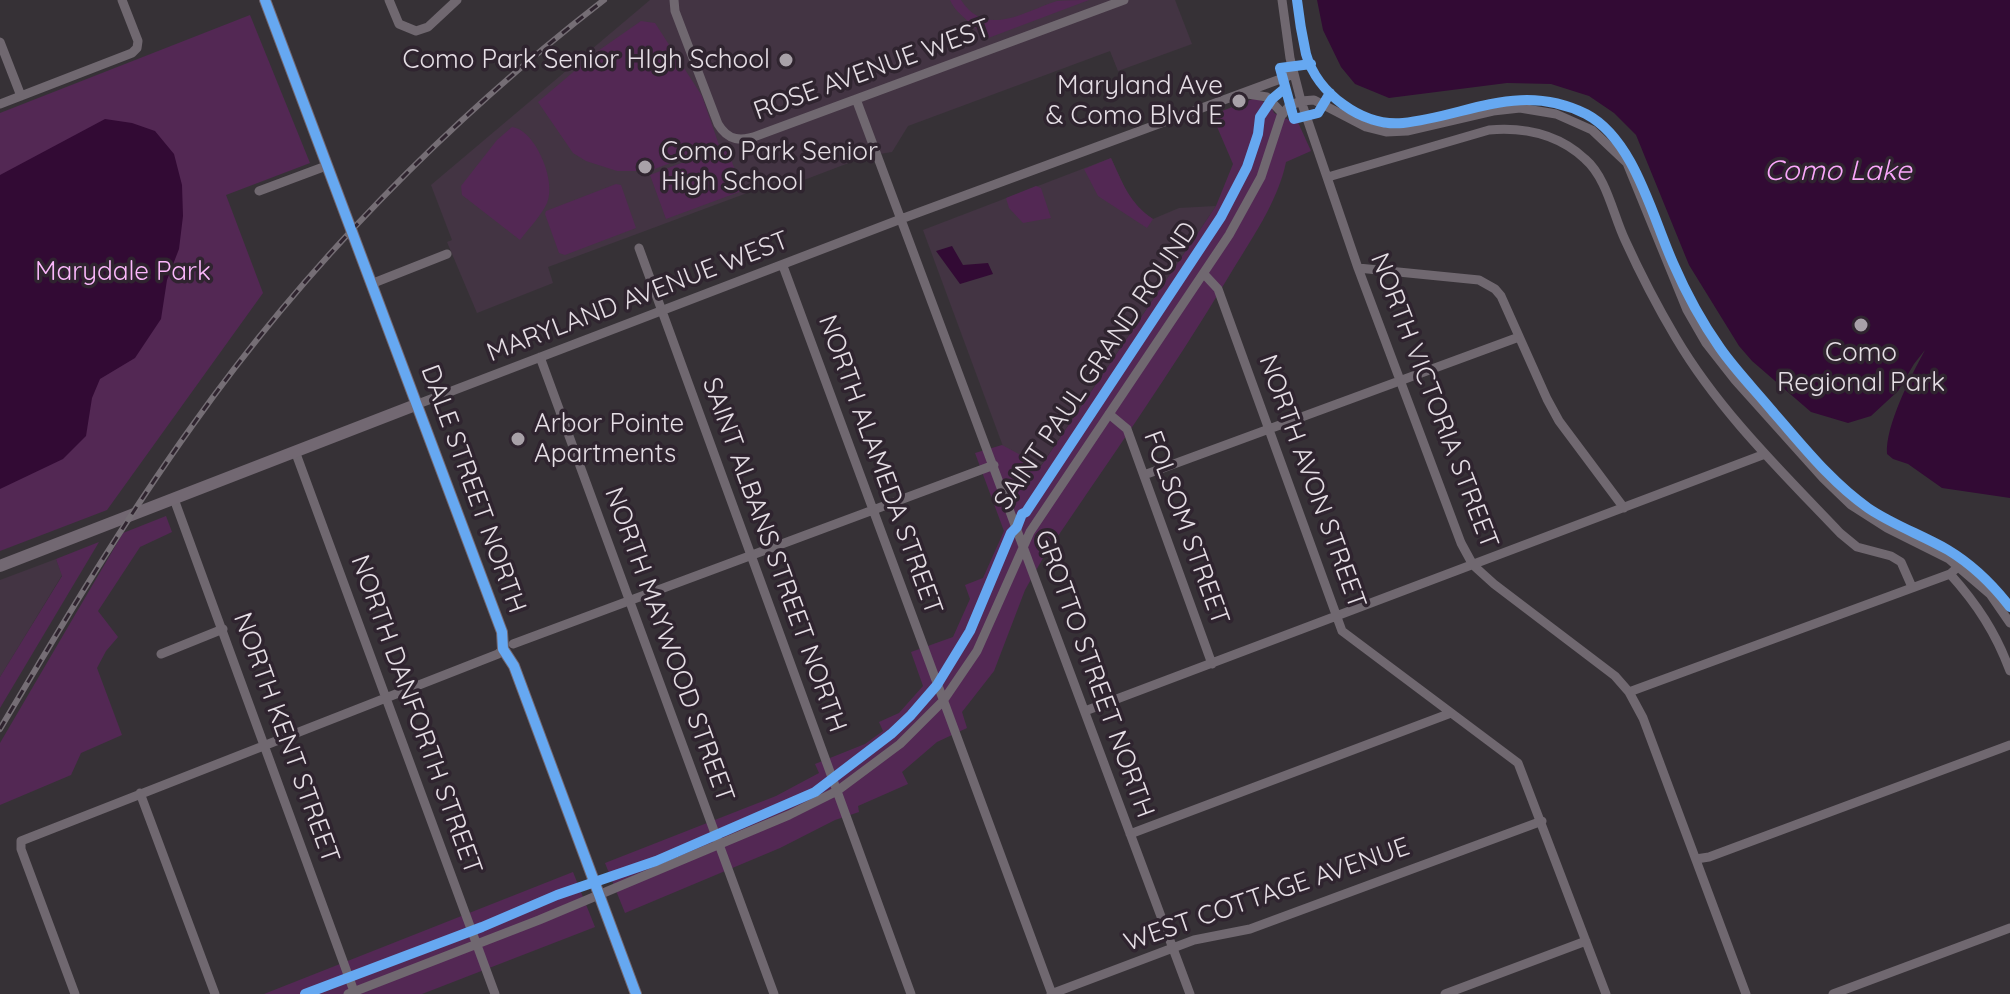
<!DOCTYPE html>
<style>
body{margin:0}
canvas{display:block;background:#363136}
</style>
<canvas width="2010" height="994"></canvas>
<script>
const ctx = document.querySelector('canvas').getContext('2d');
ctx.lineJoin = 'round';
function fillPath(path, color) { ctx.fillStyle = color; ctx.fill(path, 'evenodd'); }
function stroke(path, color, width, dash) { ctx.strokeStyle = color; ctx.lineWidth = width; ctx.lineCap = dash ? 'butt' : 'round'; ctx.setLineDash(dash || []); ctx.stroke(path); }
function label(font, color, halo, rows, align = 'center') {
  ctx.font = font + ' Quicksand,sans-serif'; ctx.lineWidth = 7; ctx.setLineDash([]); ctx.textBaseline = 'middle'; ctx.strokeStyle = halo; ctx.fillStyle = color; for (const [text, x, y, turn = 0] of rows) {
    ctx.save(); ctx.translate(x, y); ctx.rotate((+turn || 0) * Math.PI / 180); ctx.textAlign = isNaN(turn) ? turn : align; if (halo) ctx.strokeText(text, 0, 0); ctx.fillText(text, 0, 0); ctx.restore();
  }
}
const built = new Path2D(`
 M650,0H1175L1192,44L1118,71L1110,51L908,126L892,152L867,156L804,180L790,179L774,183L548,267L553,283L477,313L447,242L452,240L431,185Z
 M1111,158L1128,195L1142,212L1153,219L1179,208L1216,206L1021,495L923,230Z
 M56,559L62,575L0,677V580Z`);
const green = new Path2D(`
 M950,0H961C986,39 1025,11 1057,1C1067,0 1079,0 1089,0L983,40C977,23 958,18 950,0Z
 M250,15L310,163L226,195L263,293L107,510L0,551V113Z
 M641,21L655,23L702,96L719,145L649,171H617L586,161L573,153L538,102L598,51Z
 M1255,98L1271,105L1274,113L1289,120L1296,118L1311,151L1286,162C1278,202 1250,241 1229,276C1171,373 1106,465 1043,558L1025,590L994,671L962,712L967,728L937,742L902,772L908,784L858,806L859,812L835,820L780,848L625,913L605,863L776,796L819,773L815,764L865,744L883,731L879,722L899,713L923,686L911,652L953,637L970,599L965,585L983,578L1004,531L975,453L1002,445L1041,466L1216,206L1233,164L1212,115Z
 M512,127C536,130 557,183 547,203C541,216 529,228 520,240L462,195L461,186L497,140Z
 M720,148L727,149L742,188L739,192L666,219L650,175Z
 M1111,158C1122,182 1130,204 1153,219L1147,228L1098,196L1084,169Z
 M616,184L621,185L636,228L565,255L559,253L545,214L546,211Z
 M1036,186L1041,188L1051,218L1023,223L1009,208L1006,198Z
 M166,516L172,532L140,547L98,611L118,637L106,651L97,668L122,735L81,753L71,775L0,805V743L123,533Z
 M99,542L0,708V677L62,576L56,559Z
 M573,872L595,927L422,994H264Z`);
const water = new Path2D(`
 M1317,0H2010V498L1942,488L1908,464L1893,459L1887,454C1885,426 1911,376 1925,350L1914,364L1898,391L1871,416L1848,423L1811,412L1752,361L1739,346L1689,265L1636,135L1614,113L1589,96L1551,84L1507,83L1389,98L1355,84L1341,67L1323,30Z
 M105,119L132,123L155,131L174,154L182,185L183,216L179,249L167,280L161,319L135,358L100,379L92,398L86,436L63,459L0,489V175Z
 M952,246L963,265L988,263L993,274L960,284L936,251Z`);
const minor = new Path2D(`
 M389,0L399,24L416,31L428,27L457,0
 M674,0L675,11L718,124C728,141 741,142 759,135L1124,0
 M1282,0L1290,58L1301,101L1358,268L1461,543L1473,565L1494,584L1615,676L1629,692L1643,718L1746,994
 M0,42L21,96
 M1248,94L1267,97L1283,114
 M856,99L1190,994
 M0,104L132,53L137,48L138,41L122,0
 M1328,177L1489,130C1524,127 1558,134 1585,159C1607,178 1613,215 1625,240C1640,273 1657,306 1676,338C1719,411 1782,472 1840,533L1857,547L1891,556L1901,562L1912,587
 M259,191L326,166
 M639,248L911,994
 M783,266L1052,994
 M1358,268L1479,280L1495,289L1501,296L1547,399L1559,421L1624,508
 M1204,274L1218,289L1342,631L1518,763L1606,994
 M371,284L447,254
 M540,357L774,994
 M418,404L901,219L1294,74
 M1109,414L1127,429L1212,664
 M295,451L495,994
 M1144,475L1519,337
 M174,499L355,994
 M1950,574C1977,604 1996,633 2010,671
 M513,644L994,465
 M161,654L223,629
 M1629,692L1950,574L1959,566
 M1085,711L1765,454
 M140,793L215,994
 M1130,834L1451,713
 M1696,859L1709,857L2010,745
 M75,994L21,849V841L498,654L503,649
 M348,994L539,920L789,815L837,791L900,744L943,701L977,651L1030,532L1229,235L1261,177L1281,116L1289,106L1301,101L1314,100L1366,127L1386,132L1407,131L1493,111L1520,108L1556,114L1592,130L1627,163L1687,310L1706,343L1735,380L1823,478L1851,505L1887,528L1949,559L1990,594L2010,623
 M1051,994L1194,940L1250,929L1542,821
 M1445,994L1586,941
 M1833,994L2010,928`);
const major = new Path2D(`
 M265,0L502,632L503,649L514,666L636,994
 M0,566L418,404`);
const rail = new Path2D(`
 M0,729C61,626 122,524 192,426C305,266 449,120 604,0`);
const cycleway = new Path2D(`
 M265,0L502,632L503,649L514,666L636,994
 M1297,0C1299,18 1302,36 1306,54C1317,93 1362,127 1403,123C1468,116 1519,81 1586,114C1634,139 1652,216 1673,263C1686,293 1701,321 1720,348C1736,371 1756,391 1774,413C1803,446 1831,482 1868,508C1893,525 1922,535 1948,550C1973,565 1993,585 2010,607
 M1311,64L1280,68L1294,119L1318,113L1330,93
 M305,994L482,927L557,895L656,861L815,792L891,734L911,715L937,685L970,631L1011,533L1017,527L1022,514L1026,512L1221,217L1247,167L1258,134L1260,117L1272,99L1284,89`);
const markers = [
 [786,60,8,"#a8a1a8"],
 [1239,101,8,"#a8a1a8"],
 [645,167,8,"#a8a1a8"],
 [1861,325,8,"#a8a1a8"],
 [518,439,8,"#a8a1a8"]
];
const poiNames = [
 ["Como Park Senior HIgh School",770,60],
 ["Maryland Ave",1223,86],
 ["& Como Blvd E",1223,116],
 ["Como Park Senior",661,152,"left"],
 ["High School",661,182,"left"],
 ["Como",1861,353,"center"],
 ["Regional Park",1861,383,"center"],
 ["Arbor Pointe",534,424,"left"],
 ["Apartments",534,454,"left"]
];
const streetNames = [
 ["ROSE AVENUE WEST",872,70,-20],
 ["MARYLAND AVENUE WEST",638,297,-21],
 ["SAINT PAUL GRAND ROUND",1096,366,-56],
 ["NORTH VICTORIA STREET",1434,401,69],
 ["NORTH ALAMEDA STREET",880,465,70],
 ["NORTH AVON STREET",1312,482,70],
 ["DALE STREET NORTH",473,489,70],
 ["FOLSOM STREET",1186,528,70],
 ["SAINT ALBANS STREET NORTH",774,555,70],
 ["NORTH MAYWOOD STREET",669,645,70],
 ["GROTTO STREET NORTH",1094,674,70],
 ["NORTH DANFORTH STREET",416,715,70],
 ["NORTH KENT STREET",286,738,70],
 ["WEST COTTAGE AVENUE",1267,895,-19]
];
const parkNames = [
 ["Marydale Park",123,272]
];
const waterNames = [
 ["Como Lake",1838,172]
];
fillPath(built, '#433443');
fillPath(green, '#532854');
fillPath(water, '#320a34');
stroke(minor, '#706870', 9);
stroke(major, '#726872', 12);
stroke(rail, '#756e75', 6);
stroke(rail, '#2f242f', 3, [9]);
stroke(cycleway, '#66a8f1', 10);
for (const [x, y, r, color] of markers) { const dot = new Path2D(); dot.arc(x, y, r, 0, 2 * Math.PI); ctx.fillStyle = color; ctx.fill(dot); stroke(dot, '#2f242f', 3); }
label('26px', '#e5dee5', '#2f242f', poiNames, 'right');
label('26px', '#e5dee5', '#2f242f', streetNames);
label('26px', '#fbb7fb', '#2f242f', parkNames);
label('italic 28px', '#fba7fc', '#2f242f', waterNames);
</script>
